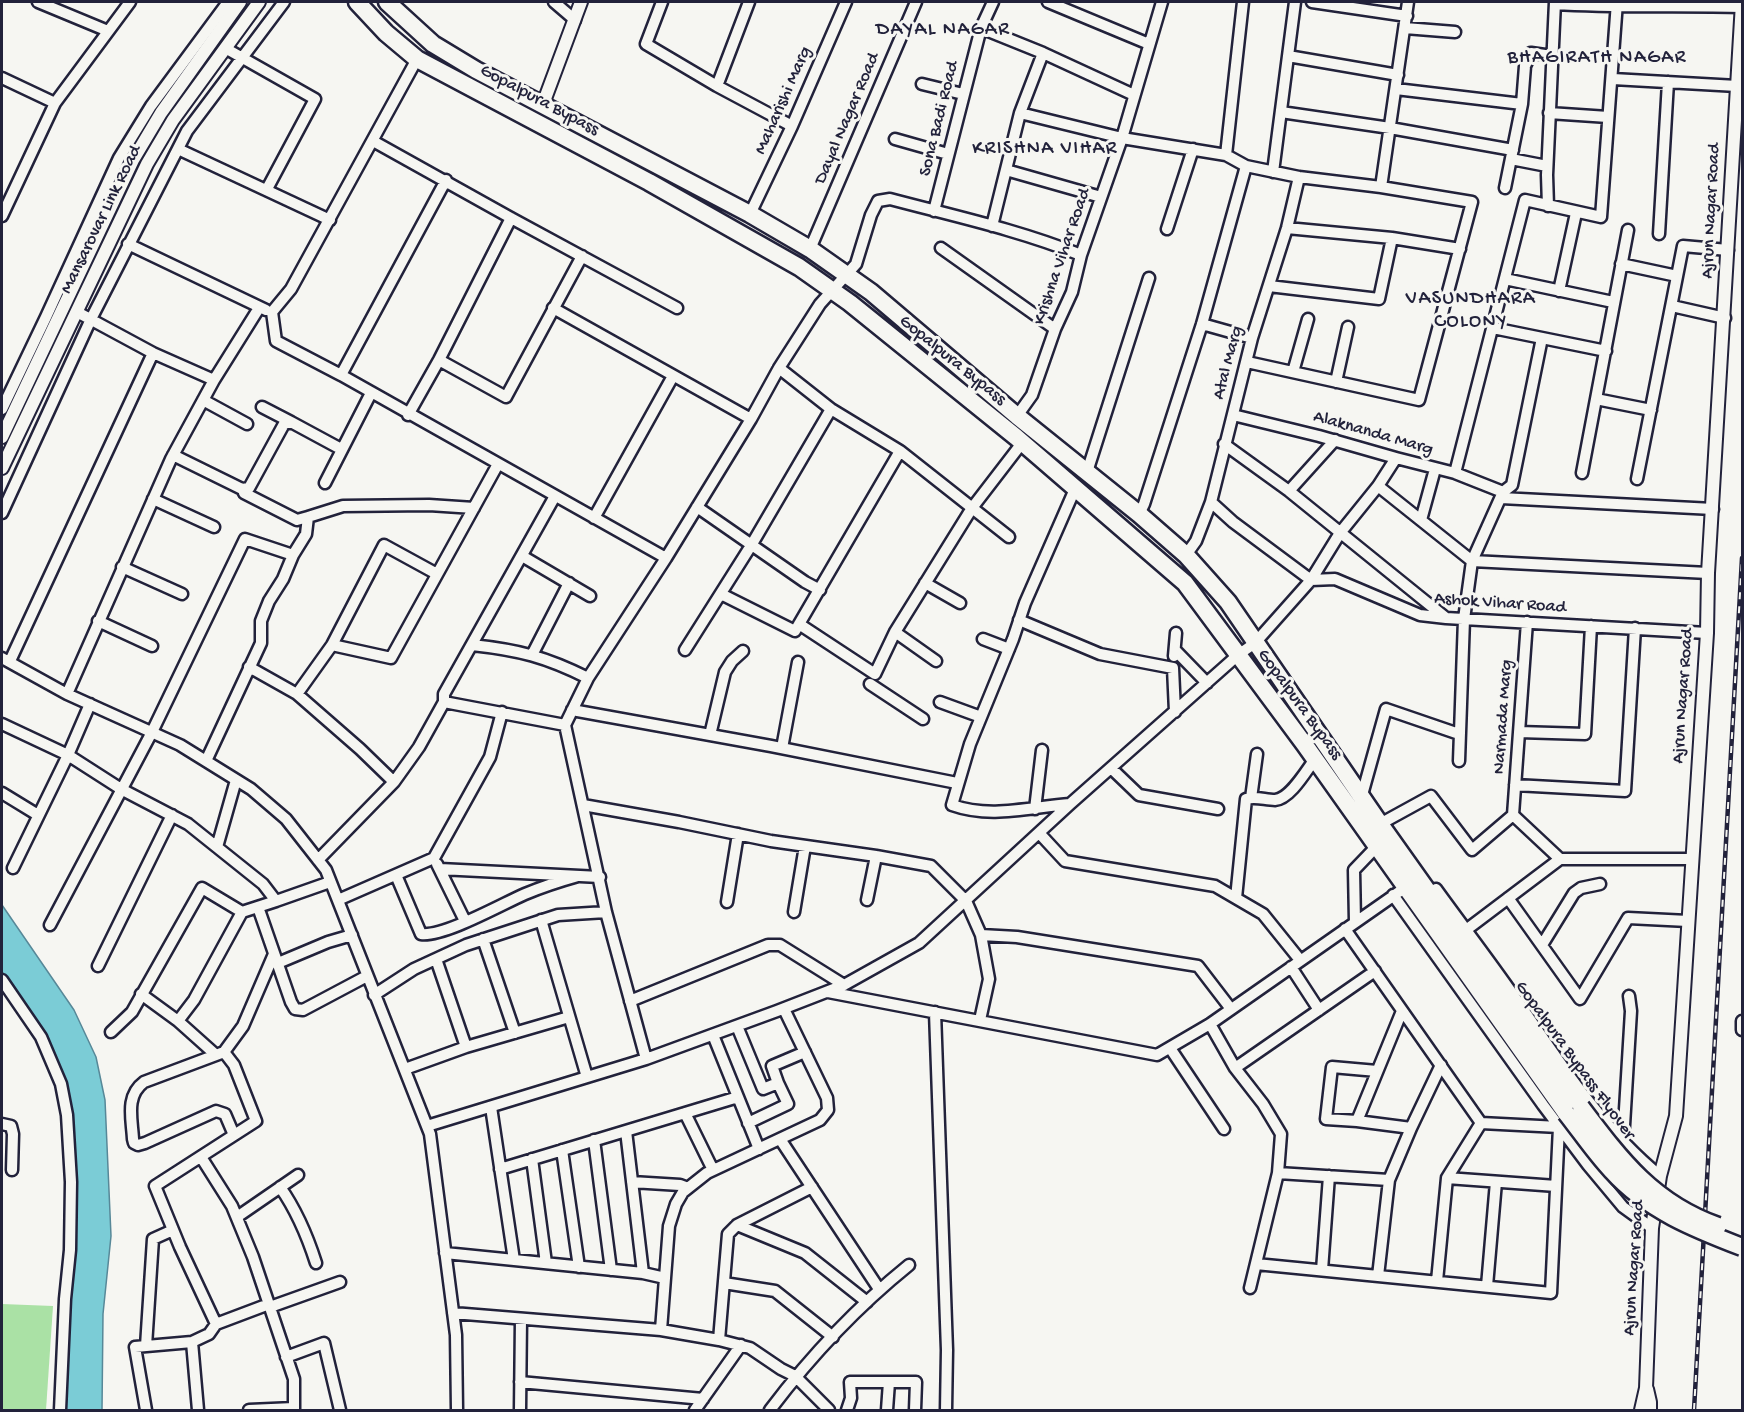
<!DOCTYPE html>
<style>
body{margin:0}
#map{position:relative;width:1744px;height:1412px;overflow:hidden;background:#f6f6f2;font-family:"Gochi Hand",sans-serif}
canvas{display:block}
.frame{position:absolute;inset:0;border:3px solid #22223b;pointer-events:none}
</style>
<div id="map">
<canvas width="1744" height="1412"></canvas>
<div class="frame"></div>
</div>
<script>
const ctx = document.querySelector('canvas').getContext('2d');
ctx.lineJoin = 'round';
function fillPath(path, color) { ctx.fillStyle = color; ctx.fill(path, 'evenodd'); }
function stroke(path, color, width, dash) { ctx.strokeStyle = color; ctx.lineWidth = width; ctx.lineCap = dash ? 'butt' : 'round'; ctx.setLineDash(dash || []); ctx.stroke(path); }
function label(font, color, halo, rows, align = 'center') {
  ctx.font = font + ' "Gochi Hand",sans-serif'; ctx.lineWidth = 6; ctx.setLineDash([]); ctx.textBaseline = 'middle'; ctx.strokeStyle = halo; ctx.fillStyle = color; for (const [text, x, y, turn = 0] of rows) {
    ctx.save(); ctx.translate(x, y); ctx.rotate((+turn || 0) * Math.PI / 180); ctx.textAlign = isNaN(turn) ? turn : align; if (halo) ctx.strokeText(text, 0, 0); ctx.fillText(text, 0, 0); ctx.restore();
  }
}
const green = new Path2D(`
 M2,1304L53,1306L46,1410H2Z`);
const water = new Path2D(`
 M2,905L74,1010L96,1057L105,1100L111,1236L103,1314L102,1410H66L67,1098L53,1049L2,972Z`);
const minor = new Path2D(`
 M38,2L108,31
 M554,2L575,20
 M662,2L646,44L717,86L792,126
 M1048,2L1149,44
 M1312,2L1407,16
 M1555,4C1618,8 1680,5 1742,7
 M981,28L1043,53L1134,95
 M1405,28L1455,32
 M225,48L315,99L267,189
 M1288,56L1398,75
 M417,59L291,289L272,312L276,341L341,375L666,558
 M2,78L55,103
 M1613,79L1737,86
 M922,84L963,94
 M717,86L749,2
 M1396,89L1522,104
 M1281,112L1390,128L1513,150
 M1020,113L1122,138L1226,155L1246,166L1299,177L1381,187L1472,202L1419,400L1247,362
 M1549,113L1608,117
 M895,139L948,154
 M373,141L511,218L677,308
 M178,149L330,220
 M1226,155L1243,2
 M1511,159L1547,166
 M1006,170L1101,197
 M1273,172L1295,2
 M1381,187L1408,2
 M1505,188L1522,104L1525,66L1531,53L1552,56
 M1548,206L1547,175L1555,2
 M934,211L981,28L993,2
 M750,214L792,126L846,2
 M2,216L55,103L130,2
 M992,226L1020,113L1043,53
 M1287,228L1392,238L1460,249
 M1167,229L1193,149
 M1659,234L1668,82
 M128,244L266,310
 M941,248L1055,329
 M810,249L916,2
 M1621,264L1677,276
 M1505,279L1613,302
 M1269,286L1379,299L1392,238
 M1559,291L1576,213
 M1672,306L1725,318
 M553,308L751,419
 M77,312L153,353L214,380
 M1202,324L1252,338
 M1493,328L1606,351
 M439,360L506,397L582,256
 M1293,372L1308,319
 M341,375L446,180
 M1336,382L1348,327
 M1596,399L1651,410
 M203,400L247,424
 M262,407L291,422
 M2,409L46,317L119,158L151,106L228,2
 M408,415L439,360L511,218
 M1233,415L1319,436L1396,458L1455,473L1503,492
 M1017,416L1032,395L1055,329L1072,292L1081,255L1122,138L1162,2
 M1224,444L1289,491L1446,618
 M900,451L1009,537
 M173,455L242,489L249,488L284,424L291,422L341,449
 M1087,472L1149,278
 M1455,473L1525,200L1601,217L1617,2
 M1582,473L1628,230
 M1637,479L1683,246L1728,250
 M325,483L371,393
 M1378,486L1472,561L1708,573
 M1289,491L1335,440
 M244,493L297,520L308,517
 M1501,498L1713,509
 M153,499L214,527
 M1211,502L1233,522L1311,580L1340,533L1378,486L1396,458
 M697,507L805,582L820,590
 M2,513L91,319L187,131L284,2
 M1139,514L1144,504L1202,324L1246,166
 M594,518L673,376
 M1421,520L1435,469
 M1186,555L1196,541L1211,502L1252,338L1287,228L1299,177
 M522,556L590,596
 M122,567L182,594
 M925,583L960,603
 M721,594L795,631L900,451L831,409L779,368
 M1019,620L1100,654L1173,668L1175,712
 M98,621L152,646
 M799,624L875,674L895,632L972,508L1022,443
 M895,632L936,661
 M983,639L1009,649
 M332,645L391,658L498,464
 M472,645C519,650 546,657 588,678
 M685,650L752,544L831,409
 M1175,650L1207,683
 M532,655L569,583
 M1174,656L1176,633
 M2,658L67,694L180,745L251,789L286,819L326,870L430,1134L456,1335L457,1410
 M10,661L153,353
 M249,667L297,694L360,749L394,782
 M870,684L923,719
 M67,694L171,459L214,380L259,308
 M297,694L332,645L384,545L437,574
 M444,702L565,725
 M940,702L981,717
 M572,710L771,746L957,783
 M2,724L68,755L121,789L188,824L263,884L276,901L330,882
 M1519,732L1585,734L1591,626
 M710,735L725,672L732,661L743,651
 M782,748L798,662
 M206,761L261,643V621L269,601L283,579L293,555L306,534L308,517L343,506L429,505L474,508
 M1459,761L1464,619L1472,561L1503,492L1512,485L1542,338
 M1112,769L1139,795L1218,809
 M1515,785L1625,791L1635,628
 M2,793L38,815
 M1362,795L1386,709L1459,734
 M1251,798L1257,754
 M1070,804C1030,807 991,819 952,805L970,744L1013,639L1025,603L1075,489
 M583,805L679,822L771,841L876,856L931,866L966,901L981,935L989,979L980,1020
 M1035,809L1042,750
 M1513,815L1527,622
 M1513,815L1560,859
 M1380,824L1431,796L1472,850L1513,815
 M1040,834L1065,861L1215,886L1263,914L1300,960
 M217,847L236,780
 M318,860L394,782L419,747L444,702V694L555,496
 M437,864L465,921
 M13,868L68,755L90,704
 M440,869L600,877
 M396,875L421,934C444,937 502,904 525,894C542,887 560,881 578,876
 M1436,889C1462,925 1489,960 1514,996C1558,1060 1600,1127 1660,1176
 M1393,895L1543,1105L1588,1165L1623,1207L1652,1228
 M1236,898L1246,799C1256,796 1265,800 1275,800C1290,799 1306,771 1315,759
 M1508,898L1580,999L1628,918L1688,921
 M338,900L434,858L490,757L502,712
 M867,900L876,856
 M727,902L738,834
 M258,907L291,1002L295,1009L303,1010L367,976
 M794,912L805,846
 M541,920L587,1077
 M1355,922L1354,870L1377,846
 M50,925L152,732L245,539L293,555
 M1466,930L1560,859H1692
 M981,935L1017,937L1198,966L1231,1009
 M483,939L515,1033
 M1542,945L1574,893L1581,888L1600,884
 M436,959L466,1047
 M278,963L328,942L352,935
 M98,966L172,815
 M1291,967L1319,1010
 M2,980L41,1037L61,1084L67,1115L71,1182L70,1250L65,1299L60,1410
 M828,992L1157,1055L1210,1024L1406,887
 M141,994L178,1021L216,1055
 M374,995L414,969L466,945L558,915L606,912
 M630,1001L768,945H780L844,985
 M1402,1011L1357,1121L1411,1128L1441,1065
 M935,1012L947,1350L946,1410
 M178,1021L194,1000L242,912L276,901
 M1742,1021V1030
 M1210,1024L1235,1068L1263,1104L1281,1134L1278,1173L1250,1288
 M737,1026L763,1089L778,1083L772,1066L805,1052
 M111,1032L132,1012L202,888L242,912
 M1170,1048L1224,1129
 M224,1052L144,1082C125,1096 132,1119 133,1139L134,1143L138,1145L145,1143L216,1111L225,1114L234,1135
 M646,1059L606,912L565,725L588,678L666,558L751,419L779,368L820,304L856,264L871,215L878,201L890,199C954,216 1019,230 1081,255
 M1235,1068L1375,971
 M405,1069L466,1047L569,1017
 M738,1097L759,1149
 M491,1107L514,1260
 M685,1113L713,1170
 M1357,1121L1326,1119L1332,1067L1377,1071
 M748,1123L788,1104L778,1083
 M2,1124L11,1126L13,1134L12,1170
 M427,1126L646,1059L777,1011L844,985L919,943L1070,804L1238,655L1255,643L1311,580L1335,579L1420,615L1446,618L1707,633
 M626,1131L643,1273
 M780,1139L879,1289
 M594,1140L611,1270
 M1623,1142L1631,1011L1629,996
 M562,1150L579,1267
 M201,1157L232,1206L253,1257L294,1379V1410
 M532,1159L546,1263
 M500,1169L738,1097L713,1035
 M1278,1173L1389,1180
 M1447,1178L1556,1186
 M632,1182L680,1185L688,1188
 M280,1187C297,1211 307,1235 316,1263
 M237,1217L298,1175
 M737,1225L805,1253L867,1302
 M445,1253L643,1273L665,1278
 M1256,1264L1551,1293L1559,1127L1481,1123L1345,929
 M1322,1270L1329,1176
 M1378,1276L1389,1180L1411,1128
 M1437,1281L1447,1178L1481,1123
 M724,1283L775,1291L833,1337
 M1487,1286L1496,1182
 M270,1307L340,1282
 M453,1313L661,1330L719,1340L750,1348L781,1369L795,1376L829,1410
 M216,1324L180,1247L155,1186L256,1121L234,1065L224,1052L243,1026L274,954
 M661,1330L669,1226L676,1204L683,1192L707,1173L820,1120L828,1110L827,1098L784,1009
 M719,1340L728,1234L737,1225L812,1187
 M146,1346L153,1239L173,1230
 M286,1357L324,1343L340,1410
 M520,1382L703,1399
 M146,1410L135,1347L192,1342
 M198,1410L192,1342L209,1334L216,1324L269,1304
 M249,1410L294,1408
 M520,1410L521,1319
 M695,1410L741,1345
 M770,1410C810,1357 857,1307 909,1265
 M847,1410L851,1398L850,1382H916L915,1410
 M887,1410L889,1382`);
const tertiary = new Path2D(`
 M543,104L581,2
 M2,437L133,160L161,113L240,2
 M2,468L147,164L173,120L259,2
 M1647,1389L1650,1402V1410
 M1641,1410L1646,1388L1652,1228L1660,1176L1676,1116L1707,633L1708,573L1742,3`);
const primary = new Path2D(`
 M357,2L386,33L417,59L649,182L799,267L850,303L1016,437L1185,583L1305,745L1566,1113
 M387,2L433,44L476,70L750,214L810,249L871,292L1017,416L1139,514L1186,555L1228,602L1380,824L1581,1107`);
const rail = new Path2D(`
 M1694,1410L1742,558`);
const primaryBridge = new Path2D(`
 M1581,1107C1621,1160 1653,1203 1718,1226
 M1566,1113C1581,1132 1595,1153 1612,1171C1647,1210 1695,1229 1742,1247`);
const streetNames = [
 ["Gopalpura Bypass",539,101,28],
 ["Maharishi Marg",784,101,-66],
 ["Dayal Nagar Road",848,119,-67],
 ["Sona Badi Road",940,119,-76],
 ["Ajrun Nagar Road",1712,211,-87],
 ["Mansarovar Link Road",102,220,-64],
 ["Krishna Vihar Road",1063,257,-71],
 ["Gopalpura Bypass",952,361,39],
 ["Atal Marg",1229,363,-75],
 ["Alaknanda Marg",1373,434,16],
 ["Ashok Vihar Road",1500,604,4],
 ["Ajrun Nagar Road",1684,696,-86],
 ["Gopalpura Bypass",1299,705,54],
 ["Narmada Marg",1504,717,-86],
 ["Gopalpura Bypass Flyover",1574,1061,54],
 ["Ajrun Nagar Road",1635,1268,-86]
];
const neighbourhoodNames = [
 ["DAYAL NAGAR",943,31],
 ["BHAGIRATH NAGAR",1597,59],
 ["KRISHNA VIHAR",1045,150],
 ["VASUNDHARA",1471,300],
 ["COLONY",1471,323]
];
fillPath(green, '#aae1a5');
fillPath(water, '#7bccd6');
stroke(water, '#578898', 1.5);
stroke(minor, '#22223b', 15);
stroke(tertiary, '#22223b', 16);
stroke(primary, '#22223b', 21);
stroke(minor, '#f6f6f2', 10);
stroke(tertiary, '#f6f6f2', 12);
stroke(primary, '#f6f6f2', 16);
stroke(rail, '#22223b', 4.5);
stroke(rail, '#f6f6f2', 2, [7]);
stroke(primaryBridge, '#22223b', 21, []);
stroke(primaryBridge, '#f6f6f2', 16);
label('18px', '#22223b', '#f6f6f2', streetNames);
ctx.letterSpacing = '1.5px';
label('20px', '#22223b', '#f6f6f2', neighbourhoodNames);
ctx.letterSpacing = '0px';
</script>
